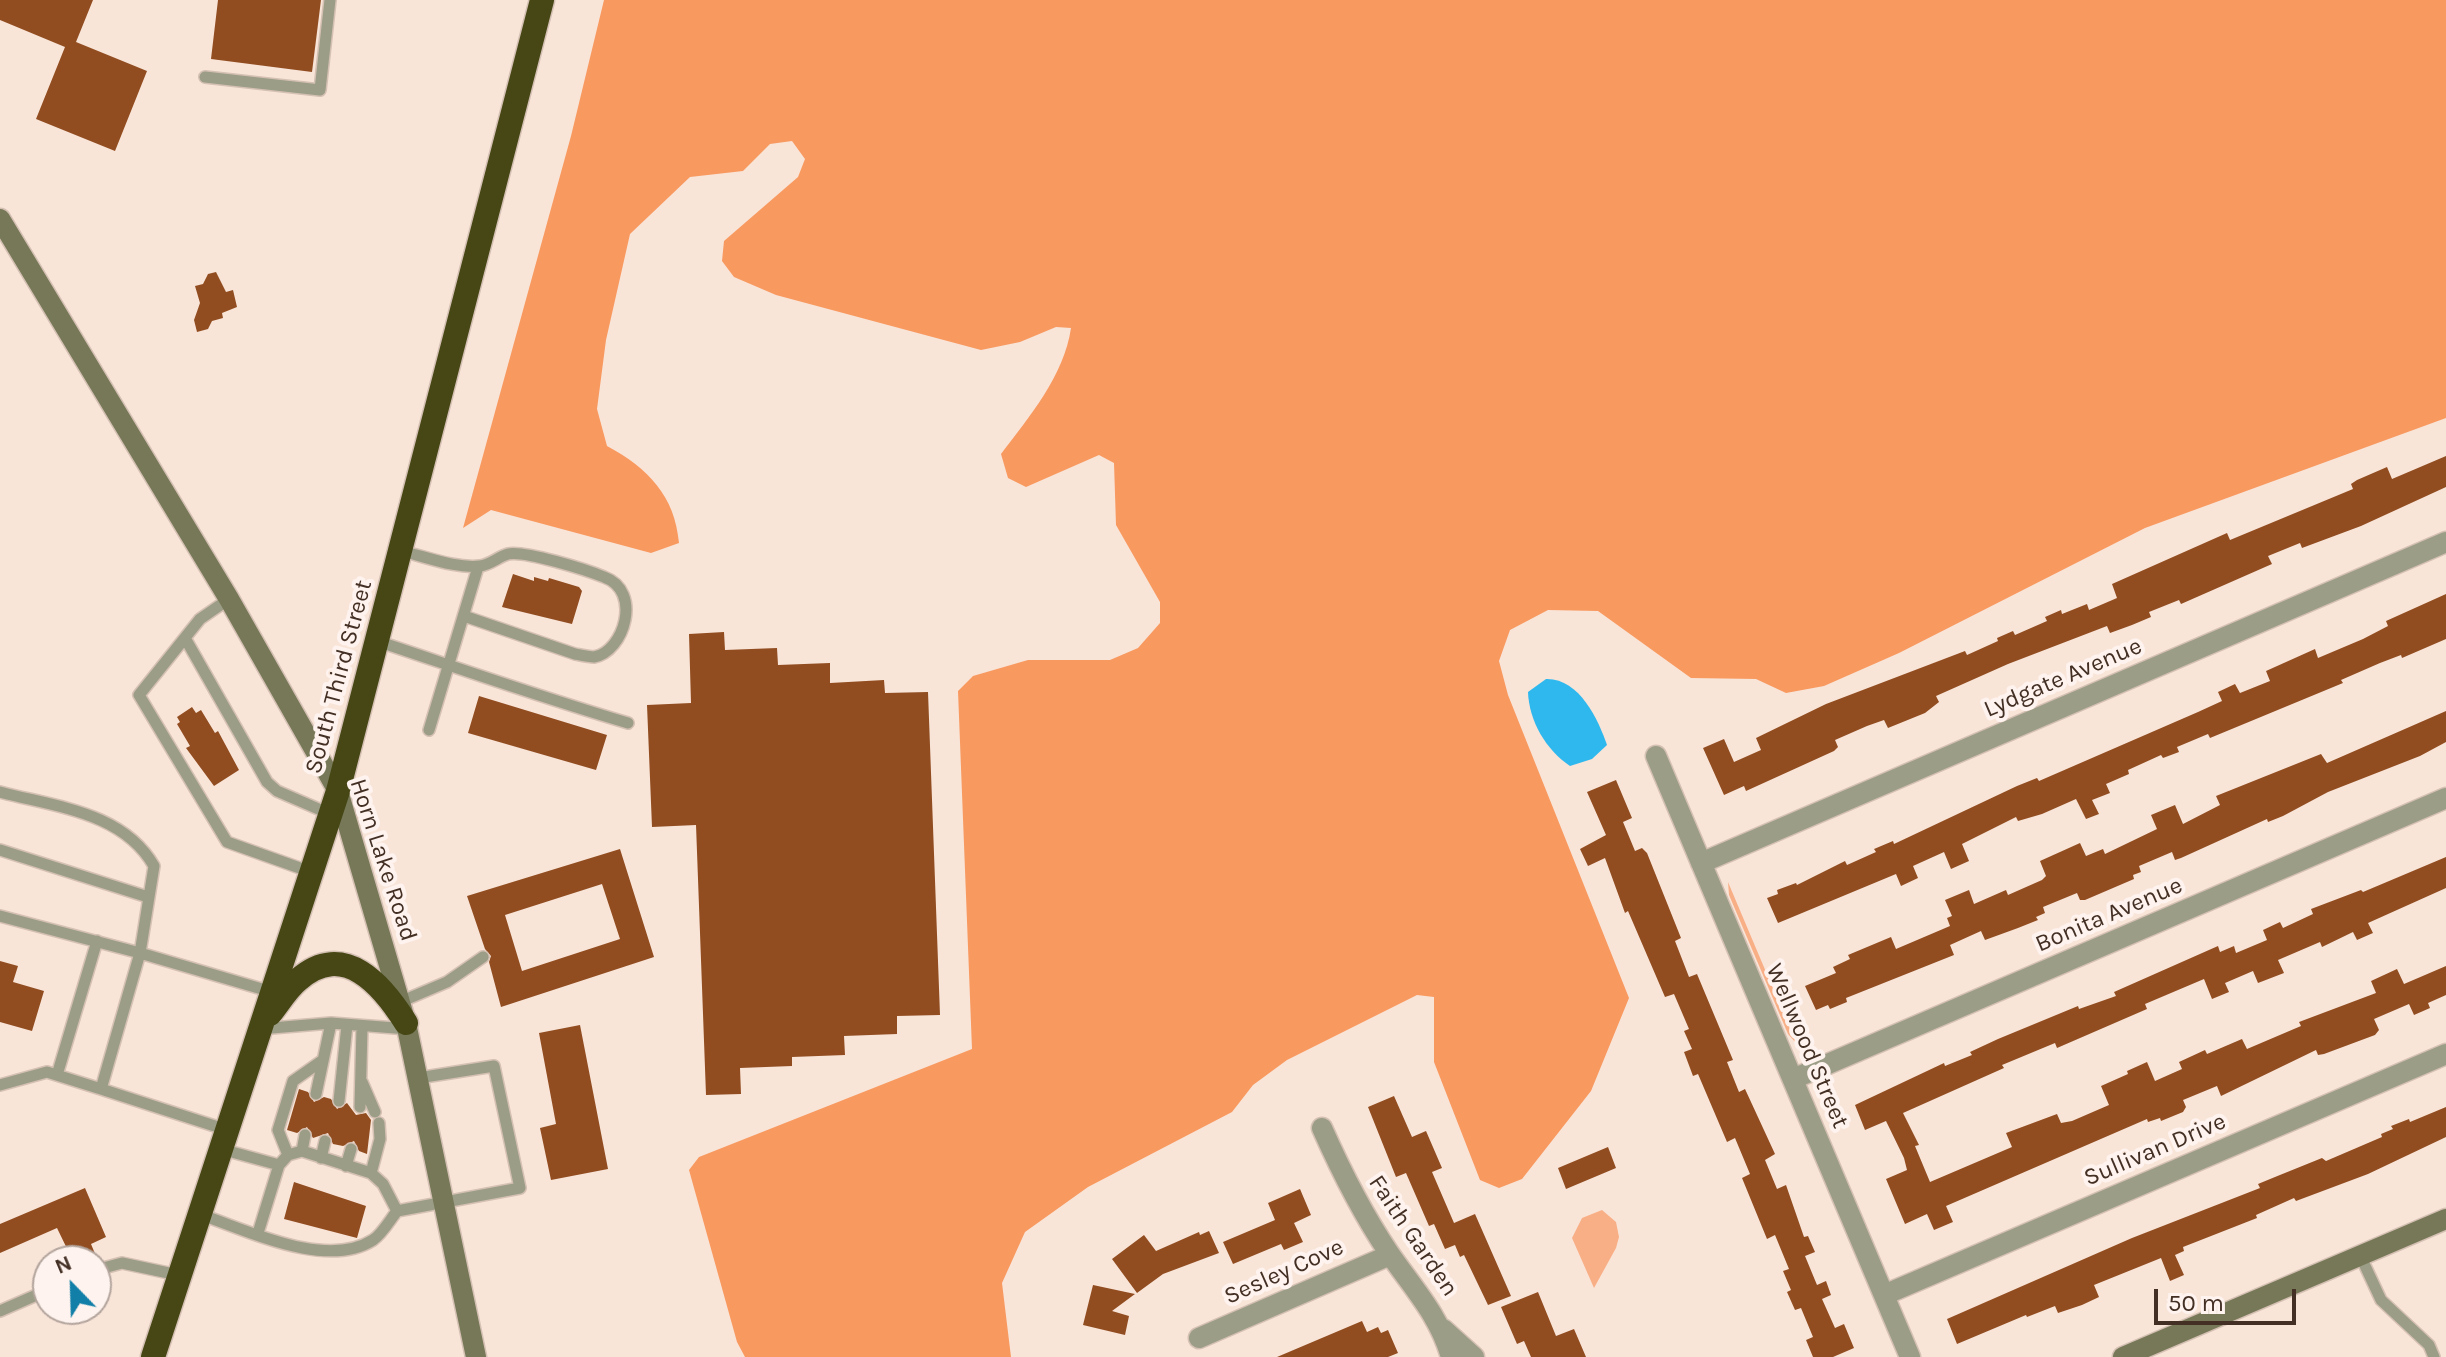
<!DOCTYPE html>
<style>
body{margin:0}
#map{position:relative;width:2446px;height:1357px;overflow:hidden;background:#f9e4d8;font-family:Karla,sans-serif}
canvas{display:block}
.north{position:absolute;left:32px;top:1245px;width:80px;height:80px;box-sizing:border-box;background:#fef3ee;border:2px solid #b3a59d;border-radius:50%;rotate:337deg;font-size:22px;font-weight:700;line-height:32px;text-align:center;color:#432f24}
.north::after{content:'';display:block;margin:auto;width:28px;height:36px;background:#127fa8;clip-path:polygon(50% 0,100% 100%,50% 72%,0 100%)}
.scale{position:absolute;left:2154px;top:1289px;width:142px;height:36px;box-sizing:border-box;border:4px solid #432f24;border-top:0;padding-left:10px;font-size:24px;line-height:28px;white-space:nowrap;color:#432f24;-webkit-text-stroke:6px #fef3ee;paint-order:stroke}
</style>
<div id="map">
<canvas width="2446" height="1357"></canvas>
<div class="north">N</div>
<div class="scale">50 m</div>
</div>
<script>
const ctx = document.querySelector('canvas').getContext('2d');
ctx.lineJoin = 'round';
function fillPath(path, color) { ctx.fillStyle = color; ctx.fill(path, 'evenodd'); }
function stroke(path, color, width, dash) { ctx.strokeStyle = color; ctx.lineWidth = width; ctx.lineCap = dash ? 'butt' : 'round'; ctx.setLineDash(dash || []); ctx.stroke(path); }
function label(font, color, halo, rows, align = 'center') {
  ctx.font = font + ' Karla,sans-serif'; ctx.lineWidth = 8; ctx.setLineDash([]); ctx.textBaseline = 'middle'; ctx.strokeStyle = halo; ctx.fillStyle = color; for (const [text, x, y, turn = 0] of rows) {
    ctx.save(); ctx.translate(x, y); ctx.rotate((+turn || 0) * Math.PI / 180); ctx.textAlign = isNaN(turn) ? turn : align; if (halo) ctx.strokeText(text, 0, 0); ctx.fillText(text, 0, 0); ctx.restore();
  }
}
const green = new Path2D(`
 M1728,882L1796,1043L1788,1034L1729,895Z
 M1602,1210L1616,1222L1619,1237L1616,1248L1594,1288L1572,1238L1582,1218Z`);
const forest = new Path2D(`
 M604,0H2446V418L2145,528L1899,653L1824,686L1786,693L1756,679L1691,678L1598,611L1548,610L1510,630L1499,661L1508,695L1629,998L1591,1091L1522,1179L1499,1188L1480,1180L1434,1062V997L1417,995L1287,1060L1253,1085L1232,1112L1088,1187L1025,1232L1002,1283L1011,1357H745L737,1342L689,1170L699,1157L972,1049L958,691L973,676L1028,660H1110L1138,648L1160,623V602L1116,525L1114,463L1099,455L1026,487L1008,478L1001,454C1029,417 1064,376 1071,328L1056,327L1020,342L981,350L776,295L734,277L722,261L724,241L798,177L805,159L792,141L770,144L743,171L690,177L630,234L606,340L597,409L607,446C648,468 675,496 679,543L651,553L491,510L463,528L571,136Z`);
const water = new Path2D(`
 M1546,679C1579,678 1598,719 1607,745L1592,759L1570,766C1546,750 1529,721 1528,692Z`);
const building = new Path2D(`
 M0,0H93L76,42L147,71L115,151L36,119L65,47L0,20Z
 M218,0H321L312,72L211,59Z
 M216,272L226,292L233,290L237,307L222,313L223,318L212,321L208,329L197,332L194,320L200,303L195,286L203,284L208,274Z
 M2446,456V487L2361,526L2302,548L2300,543L2268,556L2272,564L2181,604L2179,600L2149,612L2151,617L2132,625L2110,633L2107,626L2008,664L1936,696L1939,702L1925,713L1888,728L1884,720L1867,726L1835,740L1838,747L1834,751L1746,791L1744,786L1724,795L1703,748L1724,739L1734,762L1761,750L1756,738L1826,704L1965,651L1967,655L1998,641L1997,638L2013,631L2015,635L2047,621L2045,617L2061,610L2062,614L2087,604L2089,610L2117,598L2112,584L2227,533L2230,540L2353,489L2351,484L2357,480L2387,467L2392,479Z
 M513,574L534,581V577L548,581L549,578L579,587L582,591L572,624L502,607Z
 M2446,594V639L2402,658L2401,655L2380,663L2341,680L2343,683L2210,738L2208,734L2177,747L2179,752L2163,758L2161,755L2128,770L2129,774L2106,784L2110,793L2092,800L2099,814L2086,819L2076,799L2042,814L2018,821L2016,817L1962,844L1969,861L1951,869L1944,852L1913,866L1918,878L1901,886L1896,874L1778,923L1767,898L1778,894L1777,890L1796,883L1797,885L1845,861L1847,865L1876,852L1874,849L1893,841L1894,844L2017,786L2037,778L2039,781L2198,712L2222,701L2218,692L2235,684L2240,693L2270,681L2266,671L2315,649L2318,658L2363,639L2388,626L2386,621Z
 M724,632L725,650L777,648L778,665L830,663V683L884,680L885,693L928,692L940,1015L897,1016V1034L844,1036L845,1055L792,1057V1066L740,1068L741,1094L706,1095L696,825L652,827L647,705L691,703L689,634Z
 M479,696L607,735L596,770L468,733Z
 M192,707L196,713L201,710L215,733L218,731L239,770L214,786L186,748L190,746L177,724L180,722L177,717Z
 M2446,711V742L2420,756L2328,792L2283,816L2268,822L2267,819L2181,858L2175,860L2172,852L2139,866L2141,872L2133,875L2134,879L2085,900H2080L2077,893L2043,907L2045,913L2036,917L2038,920L2018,928L1985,940L1981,931L1950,945L1954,955L1846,998L1847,1002L1830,1009L1828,1005L1816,1010L1805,986L1836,973L1833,967L1850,959L1848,955L1891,937L1896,949L1950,926L1947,918L1952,916L1945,900L1969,890L1974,904L2006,890L2008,895L2042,880L2046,876L2040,861L2080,843L2086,856L2103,849L2105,854L2157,829L2151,815L2175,805L2183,824L2220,805L2216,796L2321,754L2327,763Z
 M1616,780L1632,818L1623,822L1635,851L1642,848L1647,853L1681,938L1675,941L1689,977L1697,974L1733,1060L1727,1062L1739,1092L1745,1089L1775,1154L1765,1160L1777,1189L1786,1185L1804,1237L1808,1236L1815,1252L1805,1256L1817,1285L1826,1281L1831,1295L1822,1299L1835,1328L1844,1324L1854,1348L1833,1357H1813L1806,1340L1813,1337L1801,1308L1795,1310L1787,1292L1791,1290L1783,1271L1789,1269L1775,1235L1767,1239L1742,1178L1750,1174L1735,1138L1727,1142L1698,1074L1693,1076L1684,1052L1692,1049L1684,1031L1689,1029L1674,994L1665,997L1628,911L1625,913L1605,858L1588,866L1580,849L1606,835L1587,792Z
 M620,849L654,957L501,1007L489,962L491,956L485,949L467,896ZM602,884L620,939L522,971L505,915Z
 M2446,857V888L2368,923L2373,933L2357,940L2353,932L2322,947L2320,942L2278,960L2284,973L2258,983L2253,971L2225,983L2229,992L2212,999L2204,979L2145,1004L2147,1009L2057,1048L2055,1043L2002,1065L2004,1068L1903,1113L1919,1145L1915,1146L1930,1182L2012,1147L2006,1133L2057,1114L2061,1123L2072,1121L2109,1105L2101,1086L2128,1074L2127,1071L2147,1062L2155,1081L2182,1069L2179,1062L2205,1050L2207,1054L2242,1039L2247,1049L2301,1026L2299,1022L2376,993L2371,981L2397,969L2404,984L2446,966V995L2428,1003L2430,1008L2414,1015L2409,1004L2374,1019L2379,1030L2375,1035L2324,1054L2318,1055L2316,1050L2221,1096L2217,1086L2183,1100L2186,1107L2183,1112L2161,1121L2160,1118L2148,1122L2147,1119L1946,1206L1953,1222L1934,1230L1927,1214L1905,1224L1886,1179L1907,1170L1904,1158L1886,1121L1865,1130L1855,1105L1944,1063L1945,1066L1972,1055L1970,1052L1998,1039L2078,1006L2079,1009L2116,996L2114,992L2218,946L2220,952L2234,946L2236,953L2267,940L2263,930L2280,922L2283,928L2313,914L2311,909L2361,890L2363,892Z
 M0,961L18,966L13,982L44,991L32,1031L0,1022Z
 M580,1025L608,1169L551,1180L540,1128L556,1124L539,1033Z
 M299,1089L308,1092L314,1102L324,1097L331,1099L337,1109L347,1103L356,1115L366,1113L371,1120L367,1154L359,1151L354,1141L343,1146L333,1144L328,1133L313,1138L307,1127L297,1133L287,1130Z
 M1394,1096L1412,1137L1426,1131L1442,1168L1432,1172L1454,1223L1475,1214L1511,1296L1488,1305L1464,1255L1460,1257L1455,1245L1445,1249L1434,1224L1429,1226L1406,1173L1396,1177L1368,1107Z
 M2446,1107V1137L2368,1174L2296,1201L2294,1198L2256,1215L2257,1218L2183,1247L2184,1251L2175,1255L2184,1275L2170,1281L2161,1258L2094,1285L2099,1297L2082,1305L2058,1313L2055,1306L2027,1317L2026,1315L1957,1344L1947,1319L2132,1238L2260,1188L2258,1184L2275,1177L2322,1158L2326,1161L2382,1137L2381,1134L2393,1129L2391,1126L2409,1119L2410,1122Z
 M1608,1147L1616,1168L1566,1189L1558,1168Z
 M294,1182L366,1206L357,1238L284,1219Z
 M85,1188L106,1237L91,1244L98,1261H73L57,1228L0,1253V1224Z
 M1300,1189L1311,1215L1294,1223L1303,1242L1284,1250L1281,1244L1233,1264L1223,1242L1275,1220L1268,1203Z
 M1209,1231L1219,1253L1163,1274L1137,1293L1112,1259L1144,1235L1156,1251L1199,1232L1200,1235Z
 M1093,1285L1135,1294L1112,1311L1129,1316L1125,1335L1083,1325Z
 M1538,1292L1556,1336L1574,1329L1586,1357H1531L1524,1341L1517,1344L1501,1307Z
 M1362,1321L1367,1332L1378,1327L1381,1333L1388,1330L1398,1353L1388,1357H1277Z`);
const lane = new Path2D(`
 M205,77L320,90L330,0
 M401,551C424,556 456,569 480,566C490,565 498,557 508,554C524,550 587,570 604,577C643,591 624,652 594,657C589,657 580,655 575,654L464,616
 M229,599L200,619L139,695L227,842L311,872
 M185,638L267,782L277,791L330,814
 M377,641C461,669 543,698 628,723
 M429,730L478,567
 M0,792C56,807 123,812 154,866L140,953L0,916
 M0,850L148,897
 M400,1002L447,982L483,957
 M260,1029L331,1023
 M57,1075L97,941
 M362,1082L375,1112
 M0,1085L47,1072L101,1089
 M316,1094L331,1023L408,1029
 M339,1101L347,1025
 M360,1107L362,1027
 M227,1130L101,1089L140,953L272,992
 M221,1149L279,1165L288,1155L302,1151L371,1173L383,1184L397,1211
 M302,1151L305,1135
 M288,1155L278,1130L293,1081L323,1060
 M321,1158L325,1141
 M346,1166L351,1149
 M371,1173L380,1139L379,1123
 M199,1214C247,1230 326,1270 373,1240C382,1234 390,1220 397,1211L520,1188L494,1066L418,1078
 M258,1233L279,1165
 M2360,1255L2381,1300L2429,1345L2434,1357
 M96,1270L122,1263L178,1275
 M0,1311L48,1290`);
const street = new Path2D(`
 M1656,756L1910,1357
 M1701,863L2446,542
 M1793,1079L2446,798
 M1322,1128C1341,1171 1362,1213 1389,1253C1413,1288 1439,1315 1451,1357
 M1884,1295L2446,1054
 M1443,1329L1474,1357
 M1199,1338L1390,1255`);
const secondary = new Path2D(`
 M0,219L229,599L338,791L406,1023L476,1357
 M2123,1357L2446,1219`);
const highway = new Path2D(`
 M270,1014C279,1003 287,989 298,980C344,939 383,986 406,1023
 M153,1357L338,791L542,0`);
const streetNames = [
 ["South Third Street",339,677,-75],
 ["Lydgate Avenue",2063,678,-23],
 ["Horn Lake Road",383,860,72],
 ["Bonita Avenue",2109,915,-23],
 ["Wellwood Street",1807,1046,67],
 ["Sullivan Drive",2155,1150,-23],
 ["Faith Garden",1413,1236,56],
 ["Sesley Cove",1284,1272,-24]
];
fillPath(green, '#f8af86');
fillPath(forest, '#f8995f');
fillPath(water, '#2fb8ee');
fillPath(building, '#914d20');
stroke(lane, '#d5c0b4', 14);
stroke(street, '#d5c0b4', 23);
stroke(secondary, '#d5c0b4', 23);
stroke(highway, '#d5c0b4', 27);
stroke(lane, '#9b9d86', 11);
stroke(street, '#9b9d86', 20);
stroke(secondary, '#767857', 20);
stroke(highway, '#464715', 24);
label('24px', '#432f24', '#fef3ee', streetNames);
</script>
